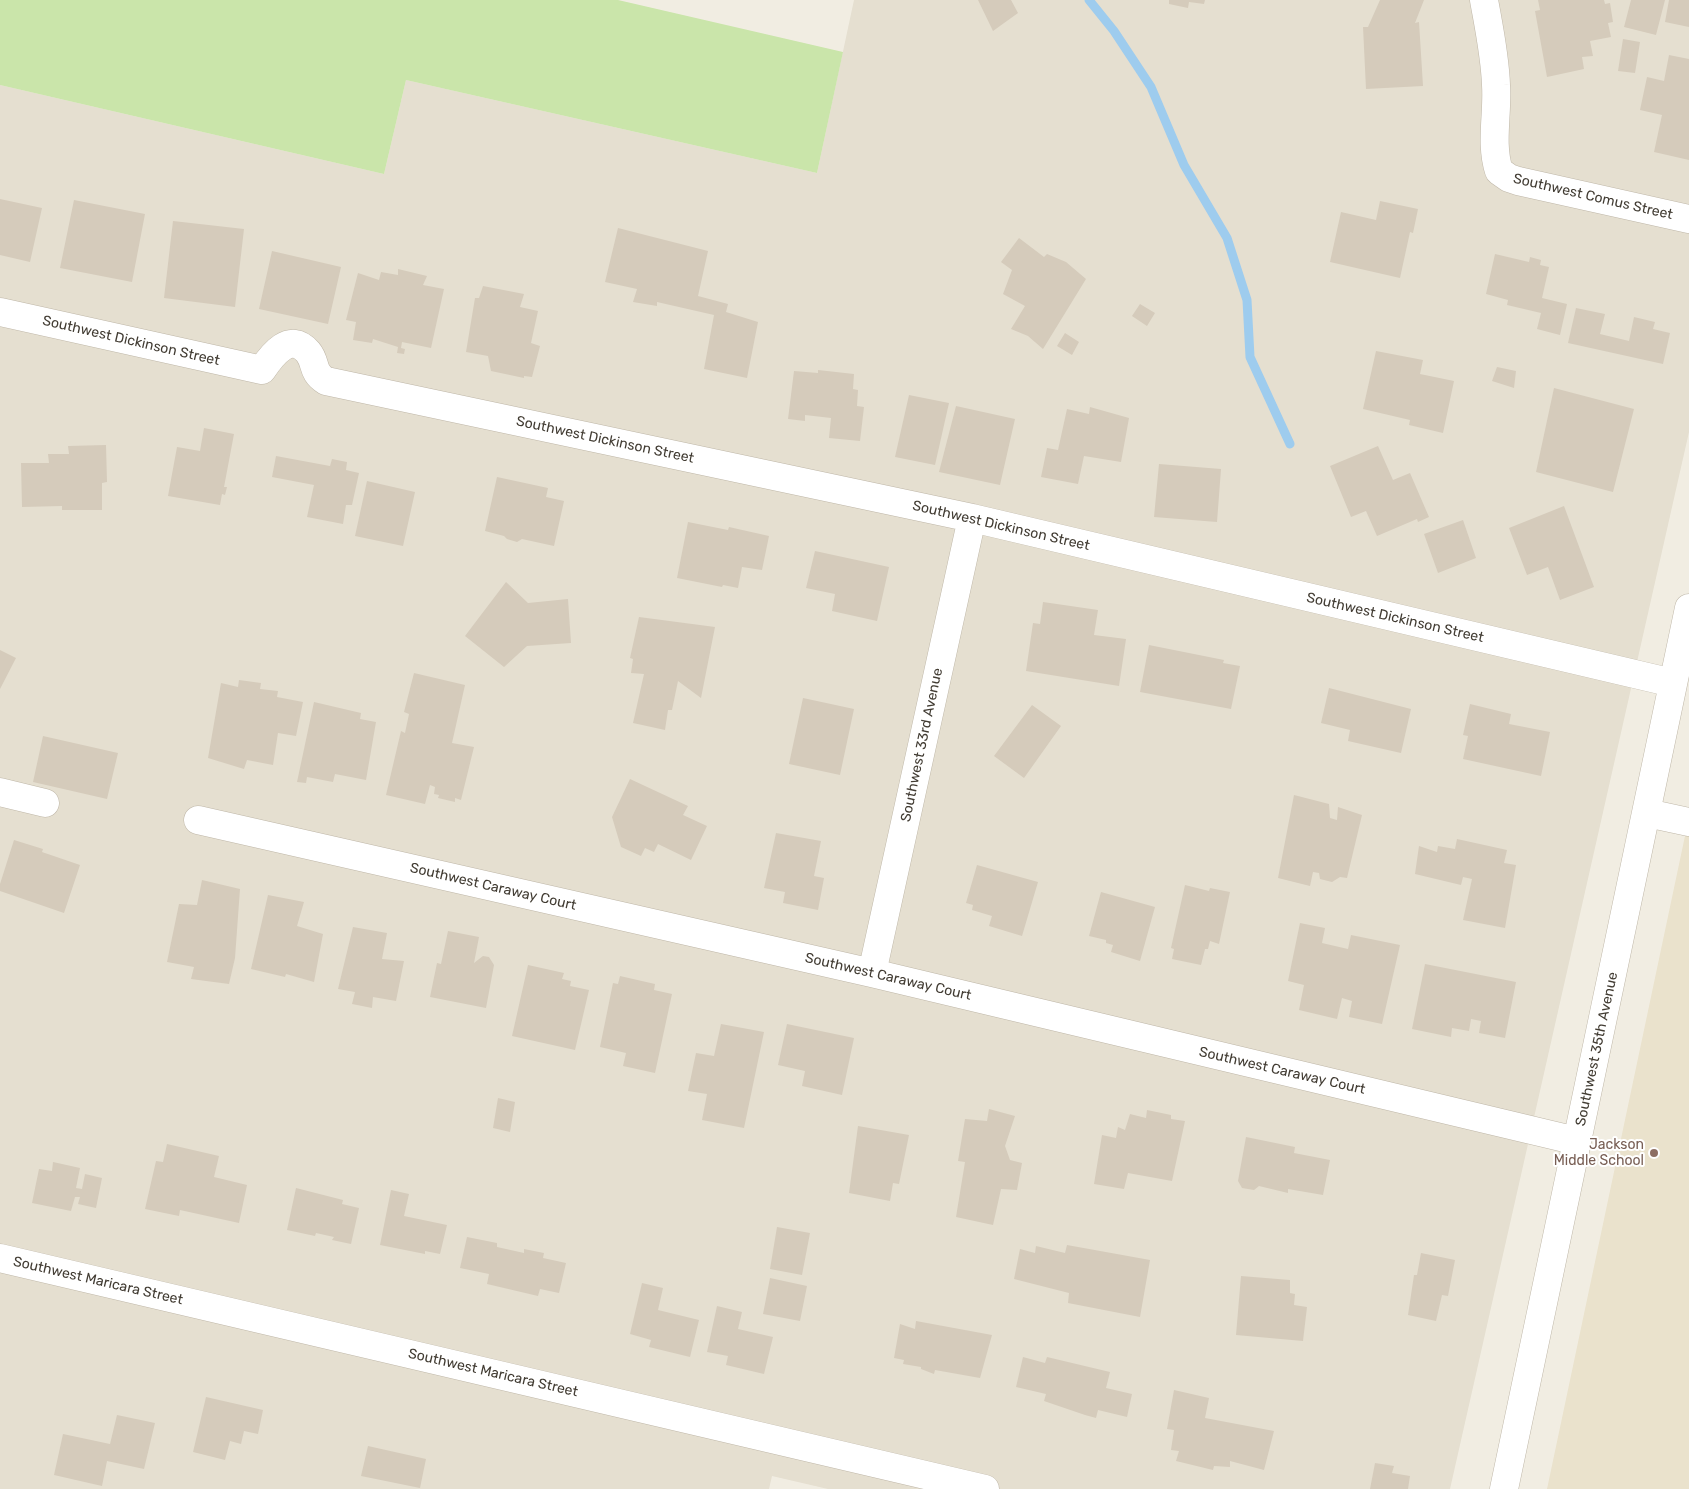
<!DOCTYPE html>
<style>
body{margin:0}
canvas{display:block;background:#f1ede2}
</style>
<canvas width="1689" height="1489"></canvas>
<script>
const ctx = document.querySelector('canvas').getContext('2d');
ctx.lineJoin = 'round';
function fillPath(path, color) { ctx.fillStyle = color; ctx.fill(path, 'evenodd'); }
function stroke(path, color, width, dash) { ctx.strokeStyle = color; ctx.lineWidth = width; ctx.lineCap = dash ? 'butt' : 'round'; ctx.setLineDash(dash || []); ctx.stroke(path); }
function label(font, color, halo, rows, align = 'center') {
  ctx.font = font + ' Rubik,sans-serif'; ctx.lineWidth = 4; ctx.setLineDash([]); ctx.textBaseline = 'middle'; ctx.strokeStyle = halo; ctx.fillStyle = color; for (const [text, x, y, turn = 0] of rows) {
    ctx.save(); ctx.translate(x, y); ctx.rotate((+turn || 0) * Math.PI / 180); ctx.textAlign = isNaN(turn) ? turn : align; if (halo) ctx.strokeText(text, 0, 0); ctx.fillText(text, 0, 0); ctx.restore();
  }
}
const residential = new Path2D(`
 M854,0H1689V432L1450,1489H828L772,1476L769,1489H0V85L384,174L406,80L817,173Z`);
const education = new Path2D(`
 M1689,817V1489H1547Z`);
const green = new Path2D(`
 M0,0H618L843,52L817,173L406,80L384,174L0,85Z`);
const stream = new Path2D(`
 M1089,0L1114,31L1151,87L1184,165L1227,238L1247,300L1250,357L1290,444`);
const building = new Path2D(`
 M978,0H1011L1018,13L993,31Z
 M1169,0H1205L1204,4L1189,2L1188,8L1169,4Z
 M1380,0H1424L1415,23L1419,22L1423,86L1366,89L1363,27H1368Z
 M1538,0H1604L1605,4L1610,3L1613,22L1608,23L1611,37L1590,41L1593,56L1582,57L1584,69L1547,77L1535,11L1540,10Z
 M1631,0H1665L1656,35L1624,27Z
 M1669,0H1689V27L1665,22Z
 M1623,39L1640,42L1635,73L1618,71Z
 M1669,55L1689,59V160L1654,152L1662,115L1640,110L1647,77L1664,81Z
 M0,199L42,208L30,262L0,255Z
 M74,200L145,214L132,282L60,268Z
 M1380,201L1418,209L1413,233L1410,232L1400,278L1330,262L1341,212L1376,220Z
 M173,221L244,229L235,307L164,298Z
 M618,228L708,251L698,296L728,304L726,312L758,322L747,378L704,369L714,315L657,302V306L633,302L637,289L605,282Z
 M1019,238L1044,257L1047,254L1066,262L1086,279L1043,349L1028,336L1011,329L1025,306L1003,294L1012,270L1001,262Z
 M272,251L341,267L328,324L259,309Z
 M1495,254L1529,262L1530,257L1541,260L1540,265L1549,267L1542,298L1567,304L1560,335L1537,329L1541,313L1507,305L1508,300L1486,294Z
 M398,269L427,276L423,285L444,289L431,348L402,342L401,348L405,349L404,354L397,353L398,347L373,339L372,343L353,340L356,322L346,320L358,273L379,280L381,272L398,275Z
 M483,286L524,294L520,307L538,311L531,343L540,346L532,377L524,376V378L491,371L488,356L466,352L475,298H479Z
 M1140,304L1155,313L1147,326L1132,316Z
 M1576,308L1605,314L1600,334L1629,341L1634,317L1655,322L1653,329L1670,333L1663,364L1568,343Z
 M1065,333L1079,342L1072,355L1057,346Z
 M1376,351L1423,360L1420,374L1454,381L1443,433L1409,425L1410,420L1363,409Z
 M1497,367L1516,371L1514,388L1492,381Z
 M818,370L854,374L853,389L858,390L857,406L864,407L860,441L829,438L831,418L805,415V421L788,419L794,371L818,373Z
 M1554,388L1634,409L1613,492L1536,472Z
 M909,395L949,403L935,465L895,457Z
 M956,406L1015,419L1000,485L939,472Z
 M1090,407L1129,418L1121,462L1084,456L1078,484L1041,477L1047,448L1058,450L1067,409L1089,414Z
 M204,428L234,434L224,487H227L225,495L222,494L220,505L168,496L177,447L200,451Z
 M106,445L107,482L102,483V510H62V506L22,507L21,463H49L48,454H69L68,446Z
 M1378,446L1393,480L1410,473L1429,517L1418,522L1417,519L1377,536L1366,511L1351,517L1330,466Z
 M276,456L330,466L332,459L347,462L346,470L359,473L352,505H346L343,524L307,517L314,485L272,477Z
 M1159,464L1221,469L1217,522L1154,517Z
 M497,477L548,488L546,497L564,501L554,546L522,539L517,542L507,539L504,536L485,531Z
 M367,481L415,492L403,546L355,536Z
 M1564,506L1594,587L1560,600L1548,567L1527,575L1509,528Z
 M1463,520L1476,558L1438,573L1424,534Z
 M688,522L728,530L729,527L769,536L762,570L742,567L738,588L723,585L722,587L677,578Z
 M815,551L889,567L877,621L832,611L835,594L806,588Z
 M506,582L528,603L568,599L571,643L527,646L504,667L465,636Z
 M1043,602L1098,610L1094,635L1126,639L1119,686L1026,671L1033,623L1040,624Z
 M639,617L715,627L701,698L678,681L672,710H668L665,730L633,723L644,674L631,673L633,659L630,658Z
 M1149,645L1224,660L1223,663L1240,666L1231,709L1140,692Z
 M0,650L16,658L0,689Z
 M414,673L465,685L452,743L474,747L461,800L455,798V802L438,798L439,795L434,794L435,787L430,785L425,804L386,795L401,731L405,733L409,714L404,712Z
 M239,680L261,683L260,689L278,691L277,697L303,702L296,736L278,733L273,765L247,760L244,769L208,758L221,683L238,687Z
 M1329,688L1411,709L1401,753L1348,741L1350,730L1321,723Z
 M803,698L854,709L840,775L789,764Z
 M314,702L361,713L360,719L376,722L366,780L335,774L333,782L307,777L306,783L297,782Z
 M1470,704L1511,714L1509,724L1550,732L1541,776L1463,759L1468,736L1463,735Z
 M1032,705L1061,726L1024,778L994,756Z
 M43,736L118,753L107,799L33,782Z
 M630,779L688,806L683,815L707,826L691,860L658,844L654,852L645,848L641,856L621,847L612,817Z
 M1294,795L1329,804L1330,818L1337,820L1338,807L1362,815L1347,878L1340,877L1332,882L1320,879L1319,873L1313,872L1310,886L1278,878Z
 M776,833L821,841L814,876L824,878L818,910L783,903L785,892L764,888Z
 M1457,839L1507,850L1504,863L1516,865L1505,928L1463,920L1472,879L1463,877L1461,885L1415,874L1419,846L1437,852L1438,846L1455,849Z
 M14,840L43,849L42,852L80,865L64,913L0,891V884Z
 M977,865L1038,882L1022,936L989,926L992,916L972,910L973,905L966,903Z
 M202,880L240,889L235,958L229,984L191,979L194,967L167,962L179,904L197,905Z
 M1185,885L1209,891L1210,888L1230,892L1219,944L1210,941L1208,949H1205L1201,965L1172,959L1174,949L1171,948Z
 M1101,892L1155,907L1140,961L1111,952L1113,945L1106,943V940L1089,936Z
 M268,895L304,902L297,926L323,934L314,982L286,974L285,977L251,969Z
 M1300,923L1325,928L1322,943L1348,949L1351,935L1400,945L1382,1024L1349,1017L1352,1001L1342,998L1337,1019L1299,1010L1304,985L1288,981Z
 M353,927L387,933L382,959L404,961L396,1001L373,997L372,1008L352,1004L355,992L338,989Z
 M448,931L479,937L474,963L483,956L489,957L494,965L486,1008L430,997L437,963L441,964Z
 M1425,964L1516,982L1505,1038L1479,1033L1481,1021L1471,1019L1469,1031L1452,1028L1451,1037L1412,1029Z
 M528,965L564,973L562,979L571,981L570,986L589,990L575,1050L512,1036Z
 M620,976L655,984L654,990L672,994L655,1073L623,1066L626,1053L600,1047L613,983L618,984Z
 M721,1024L764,1032L744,1128L702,1120L707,1094L688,1091L696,1053L714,1056Z
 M787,1024L854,1038L842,1095L802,1086L805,1071L778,1065Z
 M498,1098L515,1102L510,1132L493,1128Z
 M989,1109L1015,1116L1005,1146L1010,1160L1022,1163L1017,1190L1001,1189L993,1225L956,1217L965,1162L958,1161L965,1119L987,1121Z
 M1147,1110L1171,1115V1119L1185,1121L1172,1181L1128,1173L1124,1189L1094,1184L1102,1135L1116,1138L1118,1127L1125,1130L1130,1114L1146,1118Z
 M858,1126L909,1135L899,1184L893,1183L890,1201L849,1193Z
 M1246,1137L1295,1147L1294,1153L1330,1160L1323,1195L1288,1189V1193L1259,1186L1254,1190L1242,1188L1238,1181Z
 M167,1144L219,1156L214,1177L247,1185L239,1223L180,1210L179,1216L145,1209L156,1161L163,1162Z
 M53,1162L80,1168L76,1188L82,1189L85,1174L102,1178L96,1208L78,1204L80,1197H75L71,1211L32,1203L39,1169L52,1171Z
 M296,1188L343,1200L342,1204L359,1208L351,1244L332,1240L334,1237L316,1233L315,1236L287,1230Z
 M391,1190L409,1194L404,1216L447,1225L440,1254L425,1251V1254L380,1245Z
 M777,1227L810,1233L802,1275L770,1269Z
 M467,1237L497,1243V1247L524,1253V1249L544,1253L543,1258L566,1263L559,1293L540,1289L538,1296L487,1284L489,1274L460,1268Z
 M1067,1245L1150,1260L1140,1317L1068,1303L1069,1293L1014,1279L1020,1249L1035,1253L1036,1246L1065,1253Z
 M1421,1253L1455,1260L1448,1296L1442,1295L1436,1321L1408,1315L1414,1275H1417Z
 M1241,1276L1290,1280V1293L1295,1294L1294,1305L1307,1307L1303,1341L1236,1335Z
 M770,1278L807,1286L800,1321L763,1314Z
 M642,1283L663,1288L658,1310L699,1320L690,1357L649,1347L651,1340L630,1334Z
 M717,1306L742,1312L738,1329L773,1337L764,1374L726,1365L728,1356L707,1352Z
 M916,1321L992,1335L980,1378L935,1370L934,1374L921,1369V1367L903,1364L904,1360L894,1358L900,1324L915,1329Z
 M1023,1357L1045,1363L1047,1357L1110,1372L1106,1388L1132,1394L1127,1417L1098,1410L1096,1418L1085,1415L1044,1401L1046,1394L1016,1387Z
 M1174,1390L1209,1398L1205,1418L1274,1431L1264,1470L1230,1461V1467L1214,1466L1213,1470L1176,1461L1179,1451L1171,1450L1174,1430L1167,1429Z
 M206,1397L263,1410L258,1434L244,1431L241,1444L230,1441L225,1460L193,1452Z
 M117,1415L155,1423L144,1469L107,1461L102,1486L54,1475L63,1434L110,1444Z
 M368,1446L426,1459L420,1488L361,1476Z
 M1375,1463L1394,1466L1392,1473L1410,1476L1408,1489H1370Z`);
const minor = new Path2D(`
 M1484,0C1489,28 1495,56 1496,85C1498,113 1490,144 1499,171L1509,178L1518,181L1689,219
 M0,312L262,370C272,355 290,331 308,352C317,363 311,372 326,381L972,518L1673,683
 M0,792L45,803
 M1647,813L1689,822
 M198,820L872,973L1577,1141
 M872,973L972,518
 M0,1258L985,1489
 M1504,1489L1689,608`);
const markers = [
 [1654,1153,5,"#8d6e63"]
];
const streetNames = [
 ["Southwest Comus Street",1593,197,13],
 ["Southwest Dickinson Street",131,341,13],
 ["Southwest Dickinson Street",605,440,12],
 ["Southwest Dickinson Street",1001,526,13],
 ["Southwest Dickinson Street",1395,618,13],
 ["Southwest 33rd Avenue",922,745,-78],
 ["Southwest Caraway Court",493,887,13],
 ["Southwest Caraway Court",888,977,13],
 ["Southwest 35th Avenue",1597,1049,-78],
 ["Southwest Caraway Court",1282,1071,13],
 ["Southwest Maricara Street",98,1281,13],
 ["Southwest Maricara Street",493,1373,13]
];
const educationNames = [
 ["Jackson",1644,1145],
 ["Middle School",1644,1161]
];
fillPath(residential, '#e5dfd0');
fillPath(education, '#eae2cc');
fillPath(green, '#cae5aa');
stroke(stream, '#9eccee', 9);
fillPath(building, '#d5cbbb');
stroke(minor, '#bfb7a8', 29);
stroke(minor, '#fff', 28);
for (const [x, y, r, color] of markers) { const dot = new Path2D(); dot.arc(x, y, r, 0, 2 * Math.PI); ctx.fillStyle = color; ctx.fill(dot); stroke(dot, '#fff', 2); }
label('14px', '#423c33', '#fff', streetNames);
label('14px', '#785e54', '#fff', educationNames, 'right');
</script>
